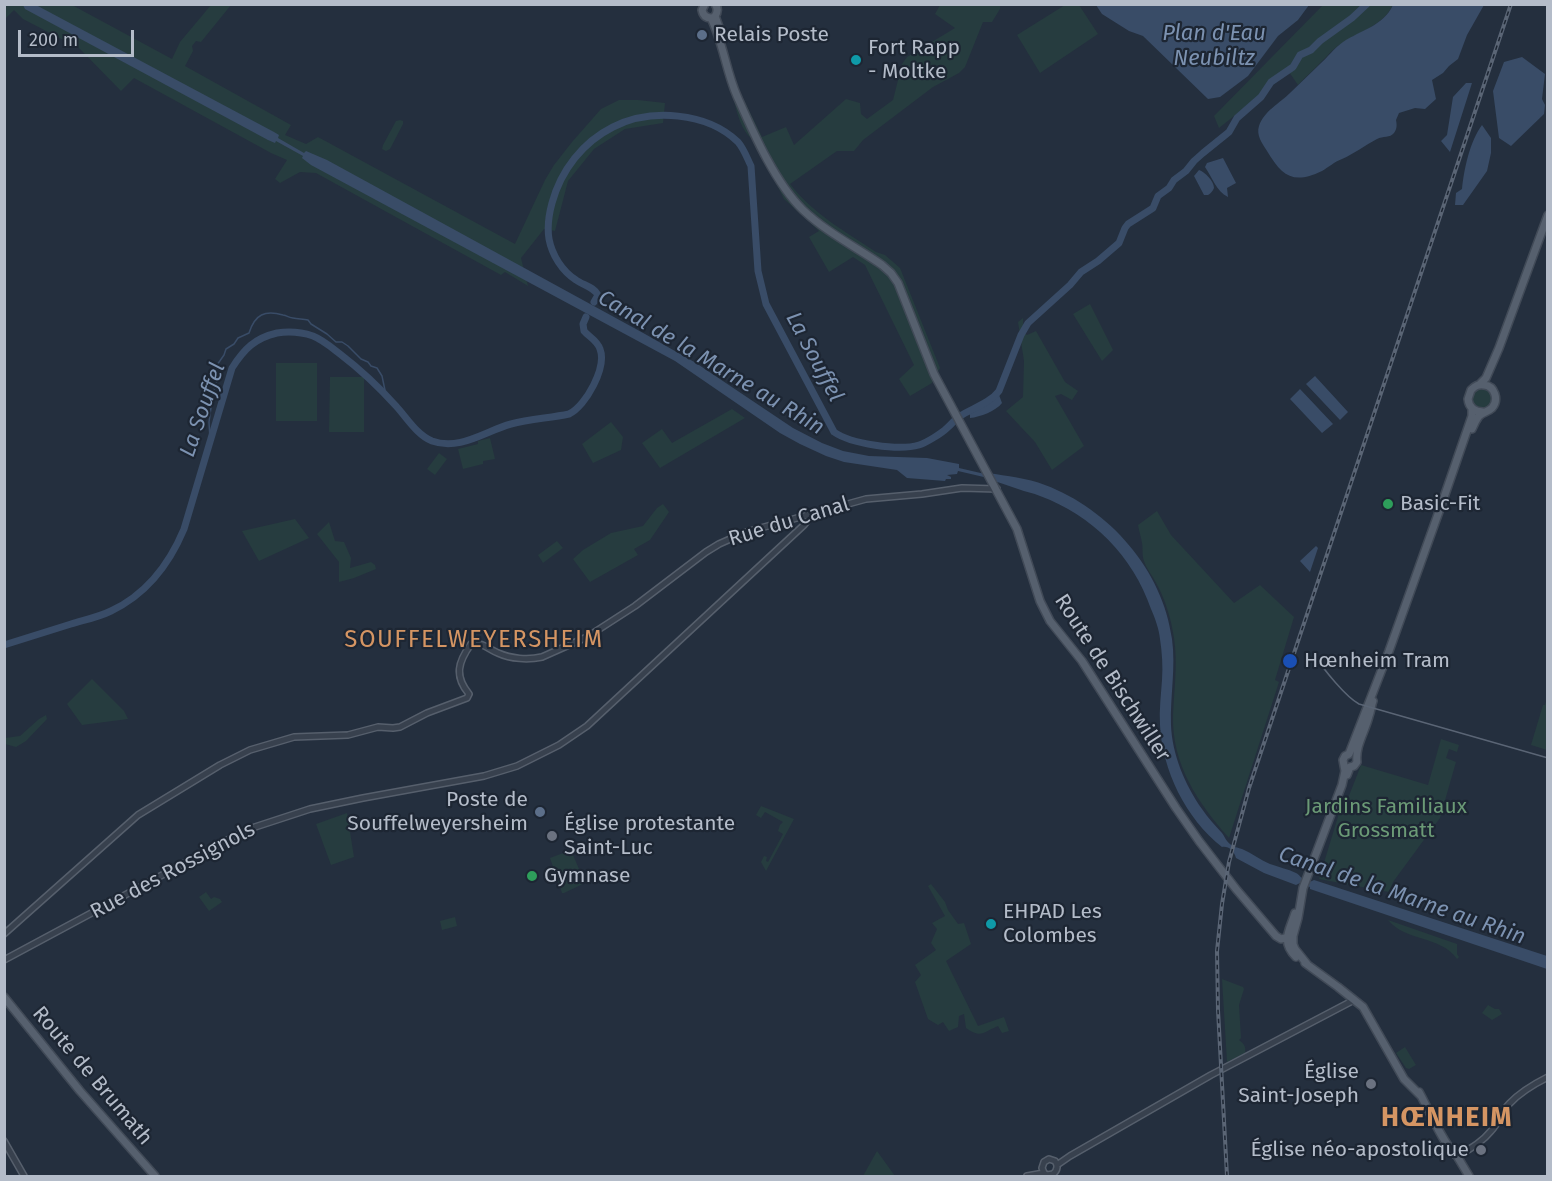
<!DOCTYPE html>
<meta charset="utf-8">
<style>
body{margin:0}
#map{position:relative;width:1552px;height:1181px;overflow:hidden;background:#242f3e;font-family:"Fira Sans",sans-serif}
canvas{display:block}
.frame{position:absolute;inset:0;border:6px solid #b4bcc9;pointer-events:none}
.scale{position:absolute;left:18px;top:30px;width:116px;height:27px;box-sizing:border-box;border:3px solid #b4bcc9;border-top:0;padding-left:8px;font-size:18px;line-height:21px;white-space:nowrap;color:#b4bcc9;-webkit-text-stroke:4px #1d2633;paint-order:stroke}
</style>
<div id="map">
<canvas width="1552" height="1181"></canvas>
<div class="frame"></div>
<div class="scale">200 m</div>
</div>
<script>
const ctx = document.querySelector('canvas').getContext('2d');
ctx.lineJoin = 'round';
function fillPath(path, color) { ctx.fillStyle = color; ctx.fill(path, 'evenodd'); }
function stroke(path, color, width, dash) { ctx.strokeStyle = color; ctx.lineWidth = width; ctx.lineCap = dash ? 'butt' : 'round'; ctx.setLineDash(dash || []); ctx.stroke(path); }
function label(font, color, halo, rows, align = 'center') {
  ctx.font = font + ' "Fira Sans",sans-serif'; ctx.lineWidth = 4.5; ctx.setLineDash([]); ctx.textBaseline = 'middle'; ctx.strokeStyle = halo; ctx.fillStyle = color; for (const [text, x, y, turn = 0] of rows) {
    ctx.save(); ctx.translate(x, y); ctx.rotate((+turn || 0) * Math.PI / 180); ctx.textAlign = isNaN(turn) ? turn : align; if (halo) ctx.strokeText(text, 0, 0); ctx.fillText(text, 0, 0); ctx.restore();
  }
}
const green = new Path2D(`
 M5,5H72L172,59L180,42L211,5H231L201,42L196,41L192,46L193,51L185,66L291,125L285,135L306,144L318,137L515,244L545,180L554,165L572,142L601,109L619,100H638L665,103L663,123L625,129L594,149L568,181L555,231L544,229L521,258L528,286L505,272L501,275L316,173L300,172L280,183L275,179L287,160L271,153L134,78L121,91L79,48L23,19L14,10L5,19Z
 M940,5H1000V9L992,22H983L965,67L959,73L933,87L863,140L854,151H837L790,184C812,213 846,232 876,252L885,255L900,268L940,368L932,383L910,396L899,379L914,365L865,265L853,257L829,272L809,237L819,231L784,199L755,141C741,133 736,110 733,95L745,102L762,137L786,127L794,145L846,99L860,103L861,114L867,119L893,100L902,64L907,57L955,28L935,14Z
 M1065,5H1079L1098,34L1040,73L1017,35Z
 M1323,5H1393C1382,28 1353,33 1334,49C1329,53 1326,58 1321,62C1314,70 1305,77 1298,85L1289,72L1219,128L1214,116Z
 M400,120L403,121V124L390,149L386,151L382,149L383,145L396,121Z
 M1090,304L1113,350L1102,361L1073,314Z
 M1023,318V333L1027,335L1036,331L1065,382L1078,391L1072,400L1061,394L1055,396L1084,446L1052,470L1035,442L1006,411L1023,397L1024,361L1018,322Z
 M276,363H317V421H276Z
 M330,377H364V432H329Z
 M1486,387L1493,396L1491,405L1483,409L1475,407L1470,399L1475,388Z
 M732,409L745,418L660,468L642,443L662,429L672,443Z
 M611,422L623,437L621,450L593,463L582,444Z
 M490,438L495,459L483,461V464L463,469L458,449L478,444V441Z
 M439,453L447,459L435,475L427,469Z
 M663,504L669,512L650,540L634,549L638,555L590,582L573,559L583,550L611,533L643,526L657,508Z
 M1157,511L1171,535L1234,603L1260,585L1294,617L1275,680L1279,682L1229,838C1198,803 1172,765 1173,716C1174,690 1178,664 1174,638C1171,618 1165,598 1155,581C1152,575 1146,568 1144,561C1142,556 1143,549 1142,543C1141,537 1139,531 1138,525Z
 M295,519L309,538L259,561L242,531Z
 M329,522L335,541L344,542L351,558L350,568L371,562L375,565L376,569L354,578L339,582V562L317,534Z
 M557,541L563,548L543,563L538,555Z
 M92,679L124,711L128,719L82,725L67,704Z
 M1547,698L1548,750H1547L1531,745L1543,705H1545Z
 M46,715L47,719L26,741L16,747L5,744V738L20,736L39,719Z
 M1441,739L1459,745L1457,752L1449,749L1446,758L1456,762L1440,818L1393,882L1389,892L1319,879L1340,810L1343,811L1361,765L1428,785Z
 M761,806L794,819L766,871L761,862L764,856L767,857L766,861L768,862L783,834L778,831L780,825L783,822L765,812L761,818L756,815Z
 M347,813L354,857L331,865L316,824Z
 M571,850L584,881L583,884L564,893H562L550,858Z
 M931,884L945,902L948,910L958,924L964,923L971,944L946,961L978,1026L1004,1017L1009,1031L1002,1033L998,1026C983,1032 982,1039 966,1028L964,1014L959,1016L958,1027L949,1031L943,1022L938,1025L928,1019L915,982L921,975L915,965L936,950L931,943L937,929L932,923L945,916L928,886Z
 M206,892L211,899L214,897L220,899L222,902L209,911L199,897Z
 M455,917L457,926L442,930L440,921Z
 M1388,920L1457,944V954L1459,957L1457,959C1440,935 1406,942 1388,920Z
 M1222,979L1243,987L1244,989L1239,1005L1241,1038L1239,1040C1244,1044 1246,1046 1245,1053L1227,1062Z
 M1488,1005L1495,1009H1499L1502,1014L1492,1020L1482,1013Z
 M1405,1047L1416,1065L1409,1069L1406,1068L1396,1053Z
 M877,1151L895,1176H863Z`);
const water = new Path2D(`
 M23,5H36L274,132L279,135L278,138L304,153L306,151L327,160L645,334L696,363L793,428L822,443L843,451L869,456L927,458L959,464V468L985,474L988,473C1007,476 1027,478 1045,485C1109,509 1163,570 1172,639C1176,668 1170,696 1171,725C1172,754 1185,785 1202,809C1208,818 1215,825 1222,833C1225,837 1226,841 1230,844C1234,848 1237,847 1242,849C1252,853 1260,860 1270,864C1278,867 1288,869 1296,873C1300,875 1301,879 1306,880C1311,882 1309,882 1314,880L1547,956V969L1310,889V887L1300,883L1296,885L1264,873L1236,858C1234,851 1229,846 1222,847C1186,819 1162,770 1160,725C1159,710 1161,695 1162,680C1163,666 1162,652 1160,639C1159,629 1155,618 1151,609C1133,556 1092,515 1040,496C1033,493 1026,492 1018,489C1008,486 999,482 988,479V478L958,471L957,474L947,475L951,477V479H946L945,481L907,478L897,470L844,462L826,456L800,444L780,433L675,361L311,165L302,158L303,156L276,141L275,143L268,140L25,9Z
 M1096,5H1309L1298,20L1278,36L1248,76L1220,97L1208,99L1143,36L1129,31L1102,14Z
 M1393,5H1484L1467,35L1458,59L1449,66L1443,73L1432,80L1436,99L1425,109L1415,108L1399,113L1396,120C1397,125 1397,129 1394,133C1390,138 1383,136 1377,139C1365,145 1354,154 1342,159C1334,162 1329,167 1322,171C1293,185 1282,176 1267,151C1262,143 1256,135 1259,126C1264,111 1280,103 1290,93C1300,83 1310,74 1320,64C1328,57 1334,48 1343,42C1361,30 1383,26 1393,5Z
 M1522,57L1545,74L1542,99L1545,105L1544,114L1511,146L1499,138L1493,91L1504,62Z
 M1466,83H1472L1450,152L1441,141L1447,135L1453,97Z
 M1482,125L1491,138V153L1487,171L1463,205H1455L1456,193L1462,189C1464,169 1470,141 1482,125Z
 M1223,158L1236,183L1227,188L1228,197C1216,191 1212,177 1205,167L1207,163Z
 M1199,170C1205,172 1214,181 1214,188C1213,191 1210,194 1208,195H1204L1194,176Z
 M1315,376L1348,412L1340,420L1306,384Z
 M1300,389L1333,424L1322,433L1290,399Z
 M999,395L1002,403C996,411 980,417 970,418V414L993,401L994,399Z
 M1316,546L1318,548L1310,572L1300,561Z`);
const stream = new Path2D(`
 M210,439L209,422L213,393L217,380V365L224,355L226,349L234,344L238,338L249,333C255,314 265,310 283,315C288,316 287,317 293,318C298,319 303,319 308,320L311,324L327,334L336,342H342L348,346L361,359L368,362L371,366L377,368L382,376L386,395`);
const river = new Path2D(`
 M594,302L598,295C594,287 583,285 576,280C562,271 552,255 549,239C547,227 549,214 552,203C561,170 583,142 613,127C651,108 707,112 738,142C744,149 747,158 751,166L758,271L766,304L834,432C851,444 899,451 919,445C926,443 942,433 947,428C952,424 955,419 960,416C973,408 990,403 999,391L1021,335L1028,323L1070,285L1081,272L1098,261L1119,243L1125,228L1128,224L1150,210L1153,208L1158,196L1169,188L1174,180L1186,171L1194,161L1203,153L1229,132L1237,118L1261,97L1271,82L1293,67L1300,55L1311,50L1320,41L1352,18L1367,4
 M4,645C27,638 49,631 71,624C84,620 99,617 111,611C147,594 169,565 184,529L232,368C244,349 255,338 277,333C290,331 301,332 313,336C323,340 331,347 340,354C361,370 378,386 396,406C407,418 417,435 432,441C460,451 485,431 511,424C530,419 550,418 569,414C586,406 607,367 600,349C597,340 589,337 584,331L583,324L586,317`);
const minor = new Path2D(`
 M4,934L138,815L220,765L250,750L294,737L348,735L378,727L393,728L400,727L427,713L467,698L469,694C454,676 458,662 471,644C483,642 488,649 498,653C511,659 528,660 542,657L587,637L635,606L706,552L719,544L746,532L866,499L922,494L962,488L997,489
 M4,960L233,837L255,827L310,809L363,798L484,776L517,766L559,745L587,726L804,525L808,520L810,514
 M4,1141L24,1176
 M1457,1156C1469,1150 1483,1141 1491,1131C1499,1123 1501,1112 1509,1104C1520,1092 1534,1084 1548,1077
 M1057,1165L1070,1156L1211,1075L1354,1000
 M1027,1176L1044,1173L1047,1175L1053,1174C1058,1170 1058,1165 1055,1161L1049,1159L1044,1162L1042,1168L1044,1173`);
const major = new Path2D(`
 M705,4L702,10C703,15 706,18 711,18
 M715,4C718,8 718,12 715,16L719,27
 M711,18C723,42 726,71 737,96C753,132 775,183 803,210C826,232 856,247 882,265L891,273L898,283L934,374L1017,529L1040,601L1050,621L1082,661L1176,808L1199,841L1236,889L1276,936L1281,939L1293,936
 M1480,384L1486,378L1499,348L1548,215
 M1472,429C1474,424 1476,420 1479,416C1483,412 1488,412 1492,408C1499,400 1495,386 1484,385C1478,384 1475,386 1471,390L1468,399C1469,408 1475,412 1483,412
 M1347,775L1350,767L1354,766L1357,762C1355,746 1365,732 1369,716C1371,711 1371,706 1373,701
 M1295,913C1290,930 1280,941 1296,957
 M1305,963L1338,987L1363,1007L1404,1079L1420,1095
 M1307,964L1295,949L1293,944V936L1298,918L1303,888L1342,785L1345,771L1343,760L1345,756L1349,754L1389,651L1441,506L1472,416V408
 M4,997L80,1091L155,1176
 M1419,1092C1427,1106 1445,1148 1457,1156
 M1457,1152V1156L1469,1176`);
const tram = new Path2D(`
 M1316,657C1324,670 1346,697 1359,704L1548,758`);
const rail = new Path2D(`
 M1227,1176L1218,1010L1217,951L1222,904L1229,862L1249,788L1511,4`);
const markers = [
 [702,35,6,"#5c6f8a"],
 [856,60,6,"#0f9aa8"],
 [1388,504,6,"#2e9e5b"],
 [1290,661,8,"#1a4fb4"],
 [540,812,6,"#5c6f8a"],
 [552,836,6,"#6b7280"],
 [532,876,6,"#2e9e5b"],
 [991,924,6,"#0f9aa8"],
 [1371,1084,6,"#6b7280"],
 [1481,1150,6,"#6b7280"]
];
const poiNames = [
 ["Relais Poste",714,35],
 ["Fort Rapp",868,48],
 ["- Moltke",868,72],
 ["Basic-Fit",1400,504],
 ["Hœnheim Tram",1304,661],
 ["Poste de",528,800,"right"],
 ["Souffelweyersheim",528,824,"right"],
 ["Église protestante",564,824],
 ["Saint-Luc",564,848],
 ["Gymnase",544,876],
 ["EHPAD Les",1003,912],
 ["Colombes",1003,936],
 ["Église",1359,1072,"right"],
 ["Saint-Joseph",1359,1096,"right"],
 ["Église néo-apostolique",1469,1150,"right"]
];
const streetNames = [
 ["Rue du Canal",789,522,-17],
 ["Route de Bischwiller",1112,678,57],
 ["Rue des Rossignols",173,871,-28],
 ["Route de Brumath",92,1076,50]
];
const parkNames = [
 ["Jardins Familiaux",1386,807],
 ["Grossmatt",1386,831]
];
const waterNames = [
 ["Plan d'Eau",1214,34],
 ["Neubiltz",1214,59],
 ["La Souffel",814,357,62],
 ["Canal de la Marne au Rhin",711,363,31],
 ["La Souffel",203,410,-71],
 ["Canal de la Marne au Rhin",1402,896,19]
];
const quarterNames = [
 ["SOUFFELWEYERSHEIM",474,640]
];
const districtNames = [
 ["HŒNHEIM",1447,1118]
];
fillPath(green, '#263c3f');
fillPath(water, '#394c67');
stroke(stream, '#394c67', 1.5);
stroke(river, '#394c67', 7);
stroke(minor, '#565f6c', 8);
stroke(major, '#414a57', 10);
stroke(minor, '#38414e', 5);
stroke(major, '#56606e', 7);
stroke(tram, '#5a6575', 1.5);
stroke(rail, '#5a6575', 4);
stroke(rail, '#1d2633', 1.5, [4.5]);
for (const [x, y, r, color] of markers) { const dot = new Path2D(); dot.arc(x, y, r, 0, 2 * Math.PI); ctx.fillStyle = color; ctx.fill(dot); stroke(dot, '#1d2633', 2); }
label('21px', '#b4bcc9', '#1d2633', poiNames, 'left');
label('21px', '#b4bcc9', '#1d2633', streetNames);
label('21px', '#6b9a76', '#1d2633', parkNames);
label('italic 22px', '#7c92b1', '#1d2633', waterNames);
ctx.letterSpacing = '1.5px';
label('24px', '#d59563', '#1d2633', quarterNames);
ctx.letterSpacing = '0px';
ctx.letterSpacing = '1.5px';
label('bold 27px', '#d59563', '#1d2633', districtNames);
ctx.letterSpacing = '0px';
</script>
